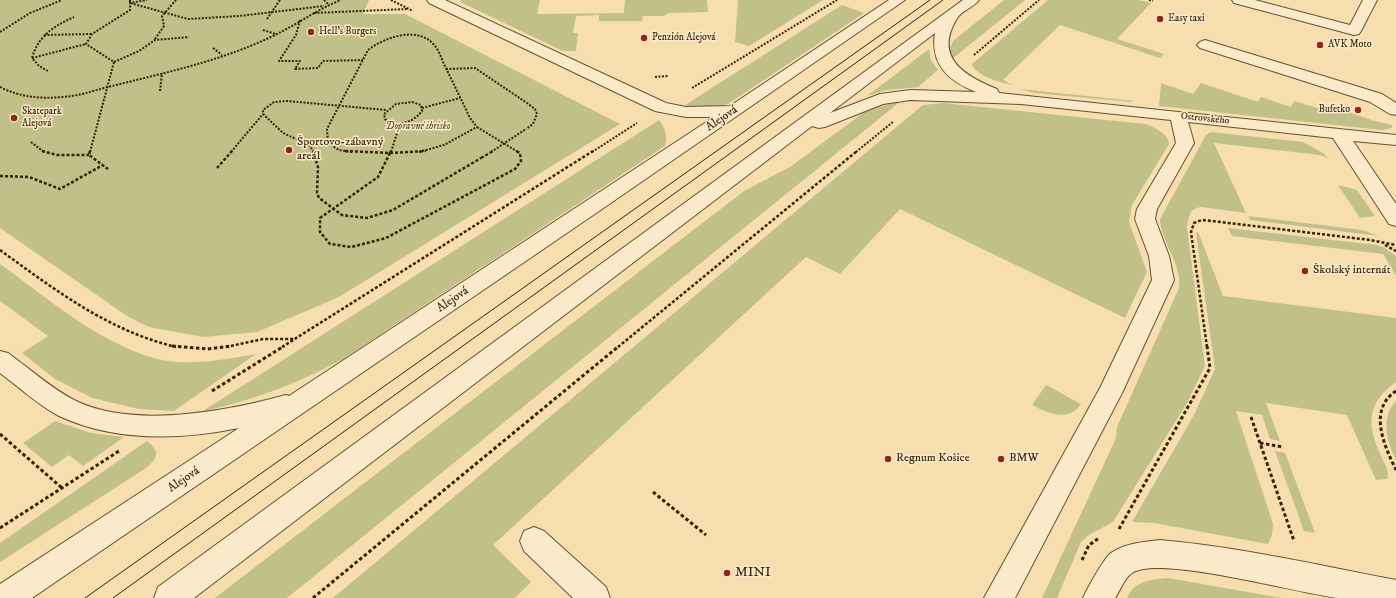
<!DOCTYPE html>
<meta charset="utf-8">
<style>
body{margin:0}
canvas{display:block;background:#f7deae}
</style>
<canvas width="1396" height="598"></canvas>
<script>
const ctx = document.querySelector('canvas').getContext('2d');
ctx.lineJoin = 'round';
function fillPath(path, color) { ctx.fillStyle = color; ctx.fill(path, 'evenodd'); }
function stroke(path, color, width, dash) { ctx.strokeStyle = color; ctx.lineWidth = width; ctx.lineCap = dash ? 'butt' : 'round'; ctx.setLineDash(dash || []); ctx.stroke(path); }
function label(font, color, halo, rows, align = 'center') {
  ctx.font = font + ' "IM FELL DW Pica",serif'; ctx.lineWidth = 3; ctx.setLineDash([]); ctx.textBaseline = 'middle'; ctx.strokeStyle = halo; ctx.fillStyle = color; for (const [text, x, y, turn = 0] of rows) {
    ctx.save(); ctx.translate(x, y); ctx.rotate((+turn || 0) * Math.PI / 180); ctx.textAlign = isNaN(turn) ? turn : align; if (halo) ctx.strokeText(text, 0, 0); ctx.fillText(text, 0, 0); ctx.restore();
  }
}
const green = new Path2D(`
 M0,0H369L363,14H405L620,124L339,297L257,332L203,337L149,327L127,316L0,228Z
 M461,0H540L537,14L624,13L625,0H707L708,12L669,13L664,16H643L642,21H599V15L576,16L573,33H578L576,51H563L460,2Z
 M738,0H823L749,46L735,42Z
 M1004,0H1025L952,59L949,51L953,41Z
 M1048,0H1139L1151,3L1117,39L1164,54L1160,58L1060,25L1003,80L1013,85C1002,83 975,76 972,64Z
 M842,5L864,13L728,104C716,109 698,109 685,105Z
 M929,49L931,60L938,70L918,87L887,90L867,96Z
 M1161,83L1193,94L1201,83L1258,102L1261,97L1290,107L1295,101L1326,111L1329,105L1371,120L1392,125V128L1382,130L1159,106Z
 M1020,89L1134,101L1131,102L1035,93Z
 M901,101L287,598H215L744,191L790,167L867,110Z
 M943,103L1145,124C1154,127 1169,134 1169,144L1132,205L1129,222L1147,272L1125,318L900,209L840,274L806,257L493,545L531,582L515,598H333L923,105Z
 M659,120C665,128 668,136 665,146L343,359C296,384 255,400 203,411Z
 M1211,132L1303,142L1323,153L1329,159L1320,155L1214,143L1246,213L1201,207C1189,209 1189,216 1187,228L1205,366L1187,403L1113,522L1089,535L1081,542L1057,598H1042L1116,438L1117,427L1179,288C1182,262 1161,243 1160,219L1206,135Z
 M1338,185L1357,190L1375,216L1360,218Z
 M1248,216L1362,230L1379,236L1250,220Z
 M1228,228L1377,245L1385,248L1396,256V276L1383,254L1232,236Z
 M1198,232L1223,296L1396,318V382C1365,404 1367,426 1382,458C1385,465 1390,472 1387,479L1376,480L1347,415L1266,403L1280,441L1270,439L1262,415L1236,411L1273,524L1272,535L1268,544L1154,523L1132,522L1194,415L1215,369L1196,233Z
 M0,264C49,299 108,351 168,361C197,365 228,359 256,354L174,411L139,409L92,398L55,379L22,353L48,336L0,301Z
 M1046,385L1081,404C1069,422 1049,414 1032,405Z
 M1396,401V460C1387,442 1380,417 1396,401Z
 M55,421L91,433L124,437L83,466L69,455L52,467L23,443Z
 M147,441C160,452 159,457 146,468L0,562V543Z
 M1275,451L1285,453L1315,533L1304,531Z
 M1168,578L1282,598H1127C1134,581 1152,579 1168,578Z`);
const pathFar2 = new Path2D(`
 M130,0V3L188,19L239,16L324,6
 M324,0L329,5
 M391,0L413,11
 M1149,0L1153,1
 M314,13L407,9
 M267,19L280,0
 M300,20L296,35L279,61H300L295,69L318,68L323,61L363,60
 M263,30L276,34
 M0,32L30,13L62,0
 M44,35L92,34
 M155,39L164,26L162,16L176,0
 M213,48L222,55
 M974,55L1039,0
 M32,58L86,44
 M114,62L139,51L155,40L189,37
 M446,69L475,68L527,103L535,109L537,114L533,124L526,129
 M48,71L39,66L32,58C38,36 54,26 74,17
 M655,77L668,76
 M0,87C20,97 40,99 62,97C80,96 95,90 112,86C168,72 225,60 277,34C299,23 318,9 341,0
 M692,88L837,0
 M160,91L162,73
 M412,102L421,105L422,111C414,122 396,129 385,119L384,114L396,104Z
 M422,108L460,98
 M477,127L518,152
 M31,142L44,152
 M90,152L114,62L86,44L92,34L130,10V3L147,0
 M231,152L263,114
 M314,152L309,145L283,133L263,114V110L274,102L287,101L386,110
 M352,152L339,150L328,143L327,129L368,50C385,37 419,25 435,46C440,52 442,61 446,68C454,85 462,101 470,118L477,127
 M391,152L400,124
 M419,152L444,145L477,127
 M592,152L637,123
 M856,152L894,121`);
const pathFar1 = new Path2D(`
 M42,151L57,155H89
 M90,151L89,155L108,169
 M313,151L318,167L317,193L319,198L342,215L367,218L393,210L481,158
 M345,151L390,153
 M390,153L378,177L320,218V232L330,244L351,247L386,238L515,169L521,161L520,153L516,151
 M390,153L391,151
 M390,153L426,151
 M217,168L232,151
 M0,176L29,177L60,189L103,165
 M1385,245L1396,251
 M0,250C55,290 109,331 176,347
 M226,347L263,339H295
 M282,347L593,151
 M618,347L857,151
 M1207,347L1191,232L1194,223L1202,220L1212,221L1370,240L1396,245`);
const path = new Path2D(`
 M172,346L207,349L231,346
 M212,391L284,346
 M1396,391C1367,410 1385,447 1396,470
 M1251,417L1294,541
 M0,434L62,488
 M1260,443L1283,447
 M653,492L706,535
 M0,528L119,451
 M1119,529L1210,368L1207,346
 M1082,560L1089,545L1099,538
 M313,598L619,346`);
const minor = new Path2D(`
 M427,0H445L666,103L686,107L730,106L889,0H905L605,207L32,598H0V584L239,428C180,440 115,442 59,416C38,405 19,387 0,373V351L8,353C30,369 52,389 76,401C134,429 227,411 286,395L289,396L714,117H686L655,111L429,3Z
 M963,0H979C973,8 960,11 956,20C934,58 965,76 997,89L999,93L1396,135V145L1353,141L1396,204V226L1389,224L1333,138L1188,122L1194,143L1157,209L1155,219L1169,256L1174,280L1122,393L1015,598H984L1100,388L1152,280L1149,256L1135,219L1137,209L1176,143L1171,120L1021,104L910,100L883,104L825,127L819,128L812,126L194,598H154L158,587ZM935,33C930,64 948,81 976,92L910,90L880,94L830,113Z
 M1232,0H1255L1350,25L1363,0H1377L1361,31L1359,34L1354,35L1234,3Z
 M1205,40L1382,94L1396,103V115L1390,114L1370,102L1200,48L1197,45L1200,42Z
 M534,527L544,531L606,587L610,598H573L524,551L520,541L524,531Z
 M1160,540C1239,547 1318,565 1396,580V598C1377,598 1357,598 1338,598C1301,594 1158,554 1132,573C1125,577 1120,591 1115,598H1083C1087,589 1104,558 1111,553C1125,543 1144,542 1160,540Z`);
const tram = new Path2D(`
 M85,598L930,0
 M113,598L943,0`);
const pathBridgeFar1 = new Path2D(`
 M491,152L526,129`);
const pathBridge = new Path2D(`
 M481,158L493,151`);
const markers = [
 [1160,19,4,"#8f2418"],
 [311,32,4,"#8f2418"],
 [644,38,4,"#8f2418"],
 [1320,45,4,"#8f2418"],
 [1358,110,4,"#8f2418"],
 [14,118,4,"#8f2418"],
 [289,150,4,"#8f2418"],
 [1305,271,4,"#8f2418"],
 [888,459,4,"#8f2418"],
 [1001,459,4,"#8f2418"],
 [727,573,4,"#8f2418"]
];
const farPoinames = [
 ["Easy taxi",1168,19],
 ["Hell's Burgers",319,32],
 ["Penzión Alejová",652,38],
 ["AVK Moto",1328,45],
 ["Bufetko",1350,110,"right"],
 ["Skatepark",22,112],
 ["Alejová",22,124]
];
const farStreetnames = [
 ["Ostrovského",1205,119,6]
];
const farParknames = [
 ["Dopravné ihrisko",418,127]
];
const streetNames = [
 ["Alejová",722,119,-34],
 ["Alejová",453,300,-34],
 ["Alejová",184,480,-34]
];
const poiNames = [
 ["Športovo-zábavný",297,143],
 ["areál",297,157],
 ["Školský internát",1313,271],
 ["Regnum Košice",896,459],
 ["BMW",1009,459]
];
const nearPoinames = [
 ["MINI",735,573]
];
fillPath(green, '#c1c088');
stroke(minor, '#675032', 2);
stroke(pathFar2, '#372108', 2, [2, 1.5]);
stroke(pathFar1, '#372108', 2.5, [3, 2]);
stroke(path, '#372108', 3, [3.5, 2.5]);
fillPath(minor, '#faeaca');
stroke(tram, '#372108', 1);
stroke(pathBridgeFar1, '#372108', 2, [2, 1.5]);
stroke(pathBridge, '#372108', 2.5, [3, 2]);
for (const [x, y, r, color] of markers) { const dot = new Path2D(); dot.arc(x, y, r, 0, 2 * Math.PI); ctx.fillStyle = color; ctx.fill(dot); stroke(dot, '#faeaca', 1.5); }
label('10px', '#372108', '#faeaca', farPoinames, 'left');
label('10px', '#372108', '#faeaca', farStreetnames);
label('italic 10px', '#60512e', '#faeaca', farParknames);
label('12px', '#372108', '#faeaca', streetNames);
label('12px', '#372108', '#faeaca', poiNames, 'left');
label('14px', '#372108', '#faeaca', nearPoinames, 'left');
</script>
